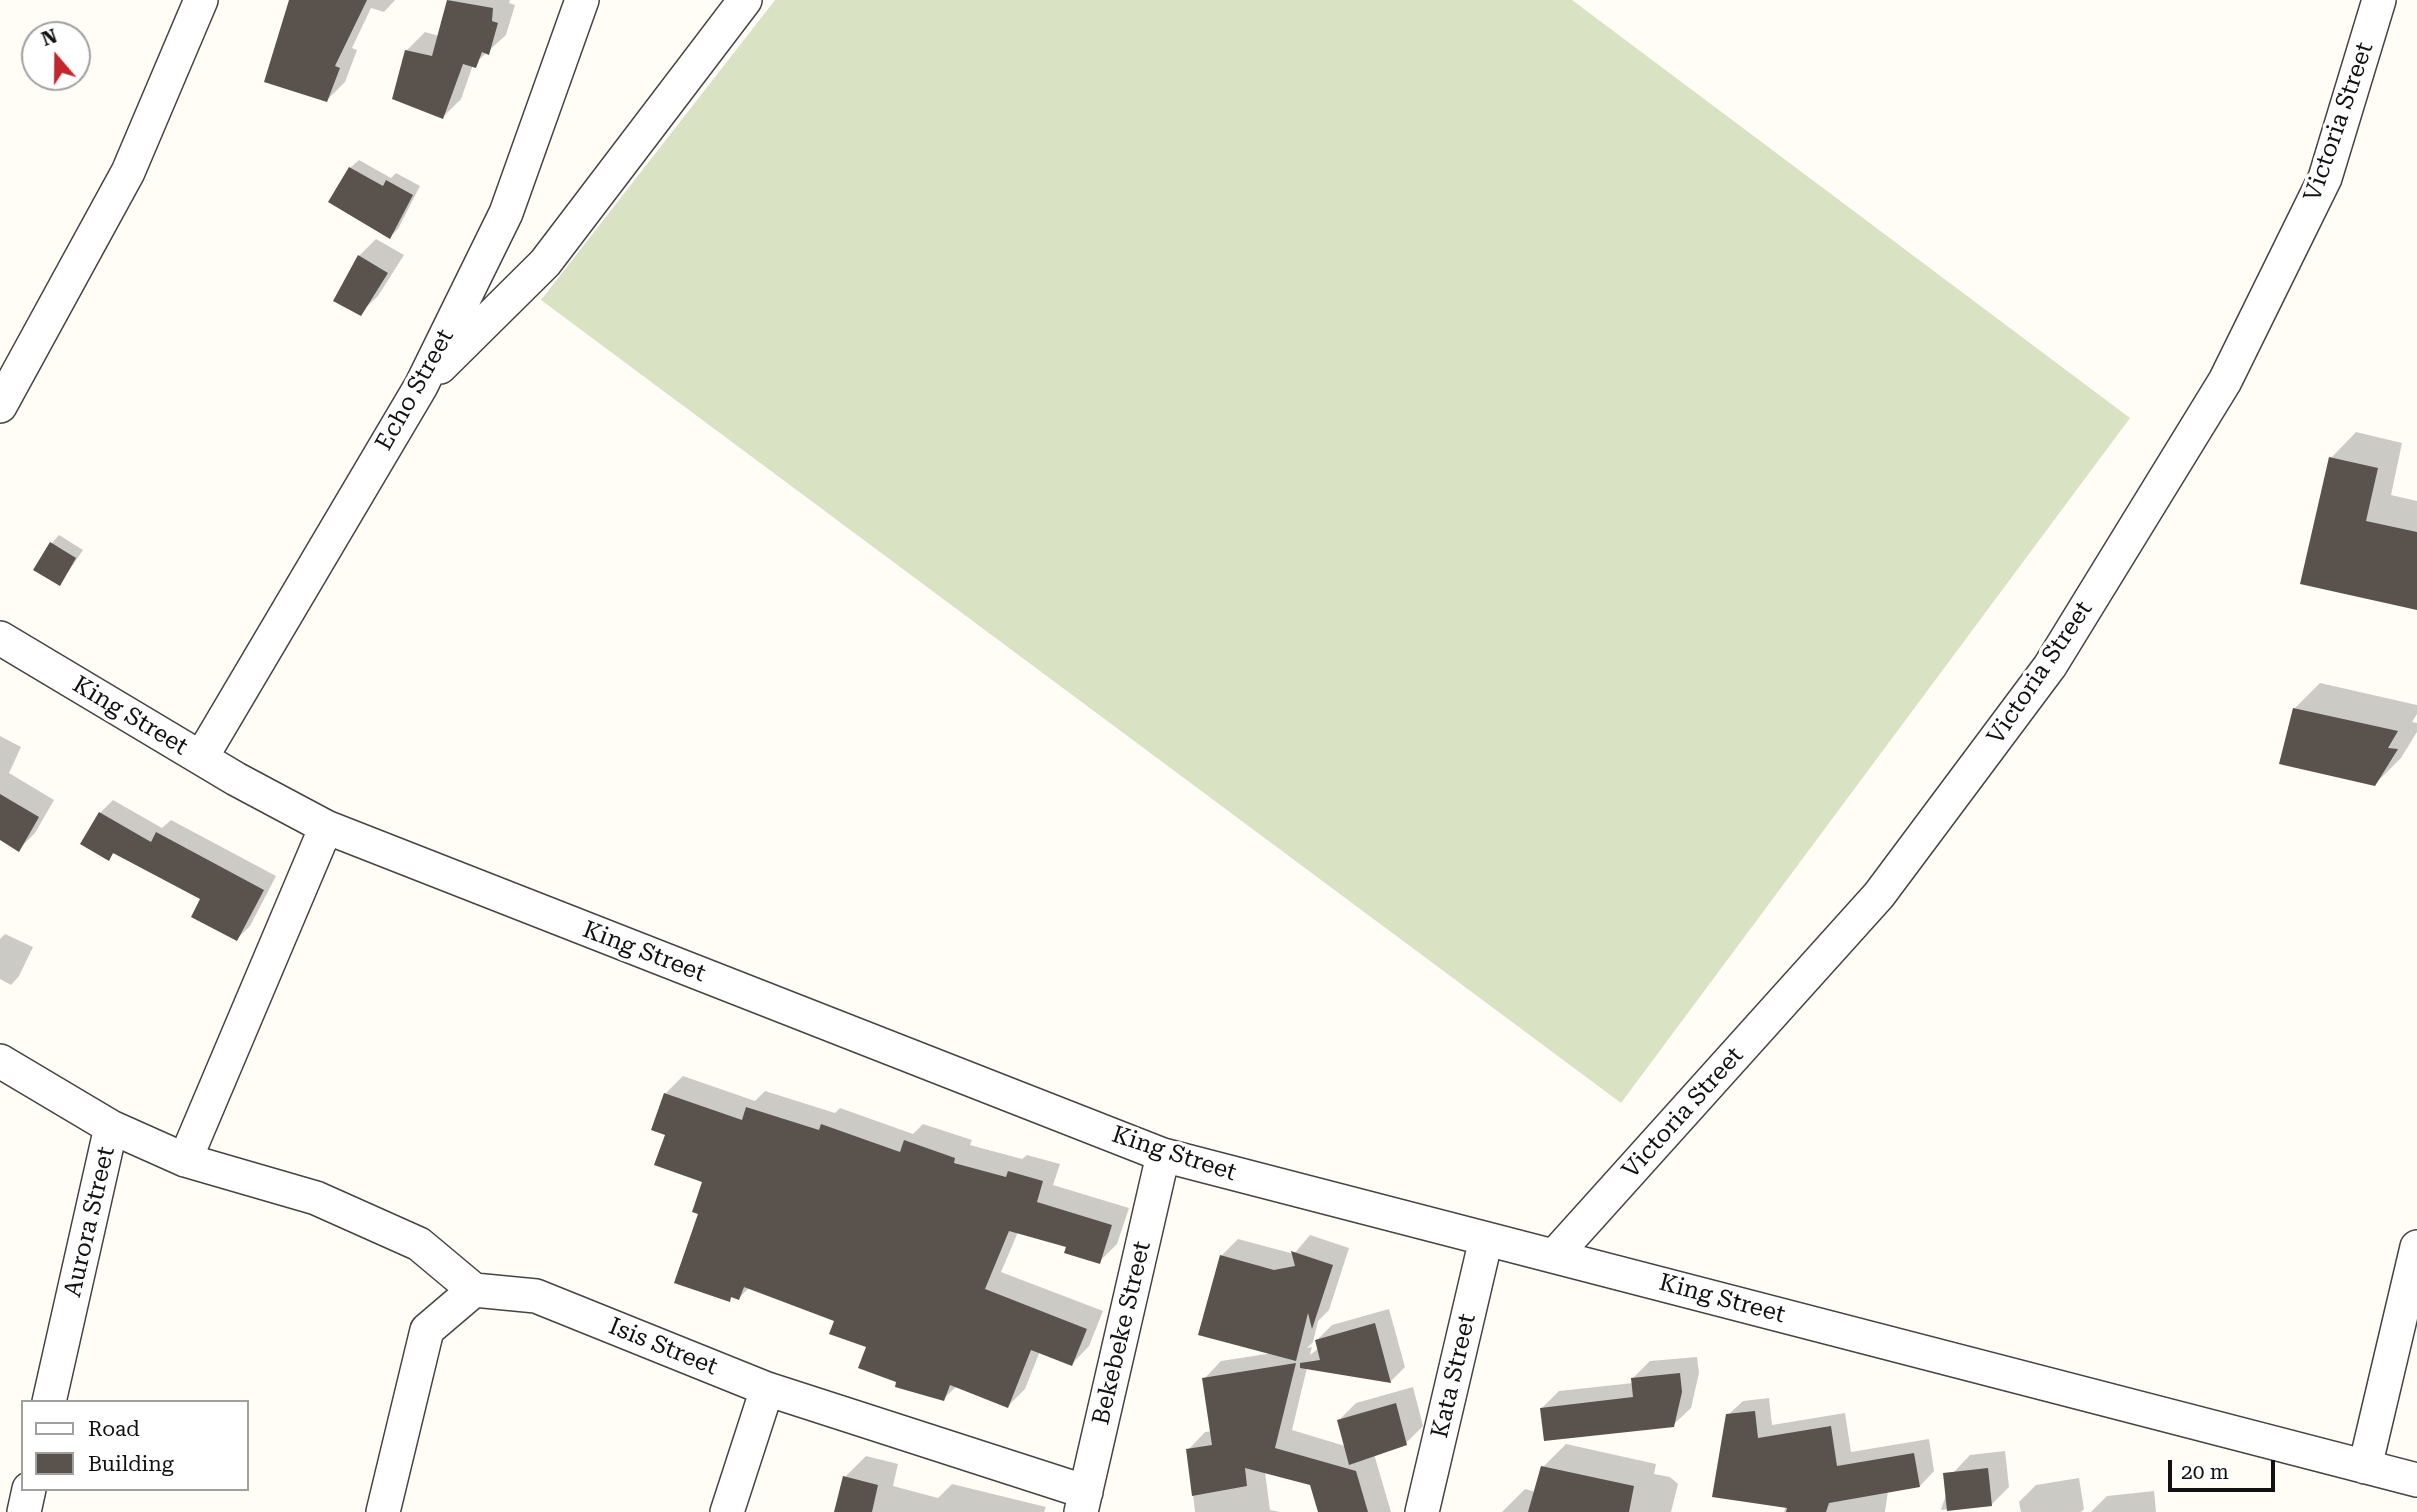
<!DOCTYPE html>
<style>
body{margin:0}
#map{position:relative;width:2417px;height:1512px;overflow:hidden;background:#fffdf5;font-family:"Roboto Serif",serif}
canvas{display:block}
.legend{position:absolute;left:21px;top:1400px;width:228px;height:91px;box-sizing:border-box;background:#fff;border:2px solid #a0a0a0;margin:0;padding:9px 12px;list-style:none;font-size:21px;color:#111}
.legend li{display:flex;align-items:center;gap:14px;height:35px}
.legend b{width:35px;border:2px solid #a0a0a0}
.north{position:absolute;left:21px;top:21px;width:70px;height:70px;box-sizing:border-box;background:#fff;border:2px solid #a0a0a0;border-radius:50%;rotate:340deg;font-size:19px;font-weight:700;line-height:28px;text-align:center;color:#111}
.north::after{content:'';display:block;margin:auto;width:24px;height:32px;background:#c4262e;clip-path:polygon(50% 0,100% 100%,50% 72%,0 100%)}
.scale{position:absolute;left:2168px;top:1460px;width:107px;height:32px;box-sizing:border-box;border:4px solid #111;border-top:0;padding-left:9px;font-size:21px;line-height:24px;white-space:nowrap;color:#111;-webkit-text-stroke:5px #fff;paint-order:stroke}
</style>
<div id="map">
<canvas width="2417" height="1512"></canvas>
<ul class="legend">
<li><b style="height:9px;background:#fff"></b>Road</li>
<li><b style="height:19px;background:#5a524d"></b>Building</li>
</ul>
<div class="north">N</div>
<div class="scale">20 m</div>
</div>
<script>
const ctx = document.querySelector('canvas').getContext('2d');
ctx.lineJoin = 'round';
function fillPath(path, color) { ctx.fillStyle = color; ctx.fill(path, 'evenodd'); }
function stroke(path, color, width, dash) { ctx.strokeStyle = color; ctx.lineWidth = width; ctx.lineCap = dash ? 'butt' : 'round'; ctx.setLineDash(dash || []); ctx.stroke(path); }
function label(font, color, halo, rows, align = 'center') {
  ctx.font = font + ' "Roboto Serif",serif'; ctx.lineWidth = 7; ctx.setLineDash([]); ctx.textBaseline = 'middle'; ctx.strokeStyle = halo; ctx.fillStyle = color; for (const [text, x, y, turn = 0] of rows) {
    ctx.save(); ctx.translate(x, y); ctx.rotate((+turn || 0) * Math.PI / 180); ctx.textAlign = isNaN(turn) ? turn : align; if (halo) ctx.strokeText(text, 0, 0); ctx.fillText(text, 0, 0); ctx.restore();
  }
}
const cemetery = new Path2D(`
 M775,0H1572L2130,418L1621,1103L541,300Z`);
const shadow = new Path2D(`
 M290,0H395L384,12L371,8L352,48L357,50L345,82L327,100Z
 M449,0H510L509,3L515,5L506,35L473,65L461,99L443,117L406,51L425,32L439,36Z
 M359,160L391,178L396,173L420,186L398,229L390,237L350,168Z
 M376,239L404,255L378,296L360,313L359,256Z
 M2356,432L2402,443L2391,495L2417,501V608L2302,583L2331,458Z
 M59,535L83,550L60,584L51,544Z
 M2320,683L2417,705V714L2412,722L2417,723V732L2401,758L2375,784L2294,709Z
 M0,736L21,747L9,773L54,800L35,833L19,849L0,838Z
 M113,800L162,828L171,820L276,876L250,926L237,939L203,898L115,852L108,859L100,813Z
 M5,934L33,947L19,976L11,985L0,979V939Z
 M683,1076L755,1101L765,1091L835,1113L840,1108L913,1134L923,1124L972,1140L970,1145L1022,1159L1027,1155L1060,1164L1053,1185L1129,1208L1117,1244L1099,1262L1068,1246L1018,1232L1001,1272L1103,1311L1089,1346L1072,1364L1040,1351L1025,1389L1008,1406L957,1386L943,1399L898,1381L868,1346L836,1320L750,1287L739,1298L733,1296L729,1300L700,1212L705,1181L667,1134L665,1094Z
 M1310,1235L1349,1248L1329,1310L1318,1321L1313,1342L1307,1348L1312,1347L1310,1355L1319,1348L1317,1340L1332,1325L1389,1309L1405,1367L1390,1382L1307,1368L1292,1430L1345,1446L1339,1420L1356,1403L1413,1387L1423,1426L1406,1443L1374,1454L1391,1512H1319L1311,1484L1265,1472L1270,1510L1280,1512H1195L1188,1450L1205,1432L1212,1431L1204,1379L1221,1361L1273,1353L1221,1256L1238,1239L1294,1254Z
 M1697,1357L1699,1373L1691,1408L1673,1425L1542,1408L1559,1391L1633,1383V1378L1650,1361Z
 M1769,1398L1772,1425L1845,1413L1851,1452L1929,1439L1934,1471L1920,1486L1888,1491L1885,1512H1784L1786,1506L1728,1415L1743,1401Z
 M1566,1444L1656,1464L1654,1474L1670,1477L1678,1484L1671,1512H1502L1525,1489L1536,1492L1543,1467Z
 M2005,1451L2009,1487L1992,1504L1941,1510L1953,1473L1970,1455Z
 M866,1456L898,1464L893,1486L938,1498L952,1484L1046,1507L1044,1512H836L845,1477Z
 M2079,1478L2084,1509L2081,1512H2021L2019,1502L2036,1485Z
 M2154,1491L2156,1512H2091L2107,1496Z`);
const building = new Path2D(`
 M289,0H367L335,66L340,68L327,102L264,82Z
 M447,0L493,8L492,21L498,23L489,55L482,52L476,68L463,64L443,119L392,99L405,50L432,56Z
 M349,167L383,186L386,180L413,195L390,239L328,202Z
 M358,255L388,273L361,316L333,301Z
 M2329,457L2378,468L2366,521L2417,532V610L2300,584Z
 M50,542L76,558L60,586L33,570Z
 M2293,708L2398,731L2388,748L2398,749L2375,786L2279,764Z
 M0,794L39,817L19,852L0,840Z
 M99,812L151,842L156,832L264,890L237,941L191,917L200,899L113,853L109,861L80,844Z
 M664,1093L742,1120L746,1107L819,1130L821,1124L900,1152L904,1140L955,1158L954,1163L1006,1177L1008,1171L1043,1181L1037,1202L1112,1225L1100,1264L1064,1253L1066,1247L1009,1231L985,1289L1087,1329L1072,1366L1031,1350L1008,1408L950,1385L944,1401L895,1387L896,1382L858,1368L866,1347L829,1334L834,1321L744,1287L739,1300L731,1297L730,1302L674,1283L698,1214L692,1212L702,1182L654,1165L665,1135L651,1130Z
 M1291,1251L1333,1265L1312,1329L1308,1313L1296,1361L1198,1335L1220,1255L1274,1270L1295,1266Z
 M1375,1323L1391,1383L1300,1368V1363L1320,1360L1315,1340Z
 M1296,1363L1275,1448L1356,1471L1368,1512H1318L1310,1485L1245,1468L1247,1486L1192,1496L1186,1449L1212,1445L1202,1378Z
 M1680,1373L1682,1392L1674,1427L1544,1441L1540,1408L1633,1397L1631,1378Z
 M1396,1403L1407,1445L1349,1465L1337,1420Z
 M1755,1411L1758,1438L1831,1426L1837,1466L1914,1453L1920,1487L1829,1503L1826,1512H1786L1787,1508L1712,1497L1726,1414Z
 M1541,1466L1634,1486L1629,1512H1528Z
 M1988,1468L1992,1506L1947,1511L1943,1473Z
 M843,1476L878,1485L872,1512H834Z`);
const minor = new Path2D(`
 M440,367L545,263L745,0
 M0,406L128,172L201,0
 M0,638L236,779L326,827L1163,1155L2417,1480
 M201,758L421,386L506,213L582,0
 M0,1061L111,1127L49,1402
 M111,1127L185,1160L316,1198L419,1244L474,1290
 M185,1160L326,827
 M1555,1255L1879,895L2050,666L2225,381L2325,178L2379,0
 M2365,1467L2417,1247
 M24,1512L29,1489
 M383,1512L427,1330L474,1290L536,1296L767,1389L1086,1492
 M727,1512L767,1389
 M1081,1512L1163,1155
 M1422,1512L1486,1239`);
const streetNames = [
 ["Victoria Street",2339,122,-71],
 ["Echo Street",415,390,-61],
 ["Victoria Street",2040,673,-56],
 ["King Street",130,716,31],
 ["King Street",644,952,21],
 ["Victoria Street",1683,1113,-48],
 ["King Street",1174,1154,18],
 ["Aurora Street",90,1222,-77],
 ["King Street",1722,1299,15],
 ["Bekebeke Street",1122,1333,-77],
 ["Isis Street",663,1347,22],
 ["Kata Street",1454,1376,-77]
];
fillPath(cemetery, '#d9e3c4');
fillPath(shadow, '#0003');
fillPath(building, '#5a524d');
stroke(minor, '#444', 36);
stroke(minor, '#fff', 33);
label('24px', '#111', '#fff', streetNames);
</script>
